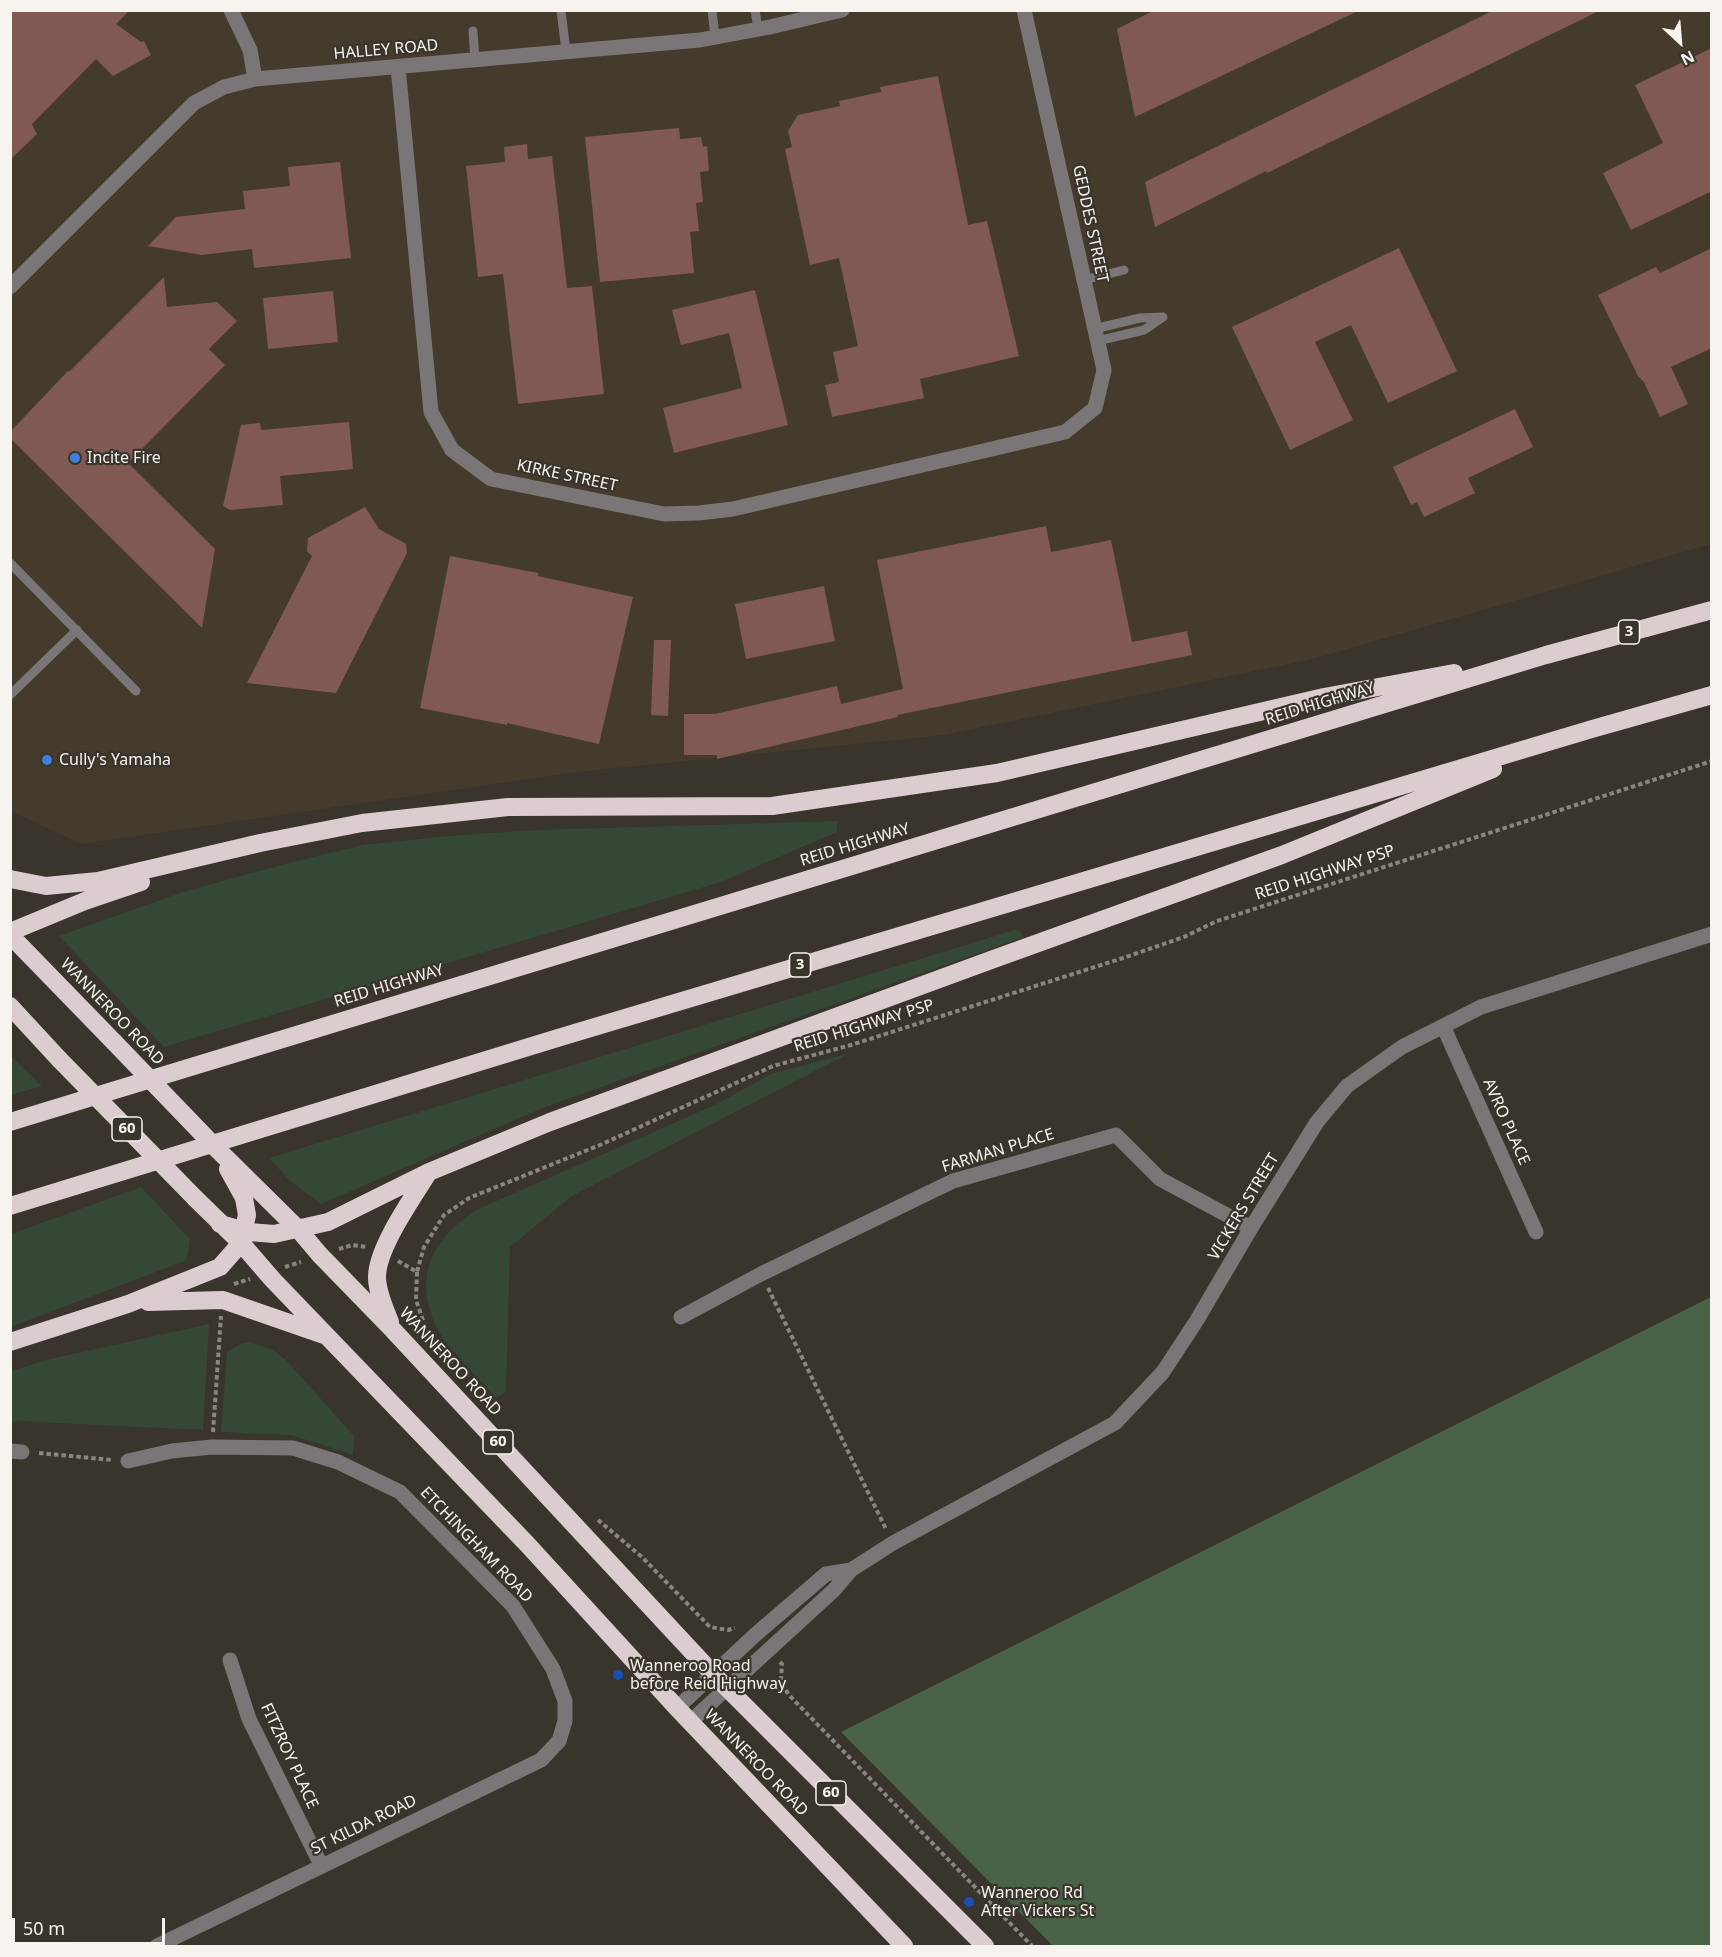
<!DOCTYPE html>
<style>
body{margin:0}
#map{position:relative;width:1722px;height:1957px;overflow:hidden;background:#39342c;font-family:"Noto Sans",sans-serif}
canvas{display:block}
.frame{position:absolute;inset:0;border:12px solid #f7f3ee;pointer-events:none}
.north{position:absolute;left:1650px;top:12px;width:60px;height:60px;-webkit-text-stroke:4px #39342c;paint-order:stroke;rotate:154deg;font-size:16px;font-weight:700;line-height:24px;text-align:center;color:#f7f3ee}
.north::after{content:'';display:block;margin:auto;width:21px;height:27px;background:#f7f3ee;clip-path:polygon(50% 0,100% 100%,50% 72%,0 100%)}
.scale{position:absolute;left:12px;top:1918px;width:153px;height:27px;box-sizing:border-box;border:3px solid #f7f3ee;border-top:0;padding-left:8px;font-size:18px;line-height:21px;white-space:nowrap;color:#f7f3ee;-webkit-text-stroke:4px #39342c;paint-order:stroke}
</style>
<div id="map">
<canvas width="1722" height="1957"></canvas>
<div class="frame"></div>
<div class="north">N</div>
<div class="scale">50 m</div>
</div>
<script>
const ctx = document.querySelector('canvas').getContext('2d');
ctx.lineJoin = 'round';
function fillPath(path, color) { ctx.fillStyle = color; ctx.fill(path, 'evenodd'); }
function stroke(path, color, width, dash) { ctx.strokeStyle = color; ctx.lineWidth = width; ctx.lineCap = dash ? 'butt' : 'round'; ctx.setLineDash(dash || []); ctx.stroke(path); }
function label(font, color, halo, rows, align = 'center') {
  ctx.font = font + ' "Noto Sans",sans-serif'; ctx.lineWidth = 4.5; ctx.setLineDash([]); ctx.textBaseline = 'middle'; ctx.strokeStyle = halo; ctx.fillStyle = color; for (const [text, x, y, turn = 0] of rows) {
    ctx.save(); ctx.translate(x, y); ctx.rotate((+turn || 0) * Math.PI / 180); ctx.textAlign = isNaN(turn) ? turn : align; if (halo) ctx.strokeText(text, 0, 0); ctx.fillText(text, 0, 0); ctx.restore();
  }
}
const built = new Path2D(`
 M11,11H1711V544L1313,659L944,735L577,772L81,844L11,811Z`);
const green = new Path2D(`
 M837,821V832L721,882L164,1047L59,936L183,892L281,865L362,845L459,835L538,830Z
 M1018,929L1024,937L545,1107L321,1204L290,1181L269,1158Z
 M850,1053L572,1196L510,1247L506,1392L496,1398C484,1385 471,1371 459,1357C454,1351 448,1346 444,1340C411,1286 425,1244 476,1210L717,1104L771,1074Z
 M10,1056H11L42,1086L11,1095Z
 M141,1187L190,1239L187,1260L11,1327V1234Z
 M209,1324L203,1430L16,1421L11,1423V1371L50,1359Z
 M250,1342L273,1350L287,1361L354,1436L353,1455L291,1435L221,1432L227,1352L241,1344Z`);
const forest = new Path2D(`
 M1711,1297V1946H1053L841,1732Z`);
const building = new Path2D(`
 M10,10H130L116,24L141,42L144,41L151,55L113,76L96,59L32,124L37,134L10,160Z
 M1155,10H1360L1135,117L1117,29Z
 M1494,10H1601L1267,173L1266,171L1155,227L1145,182Z
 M1712,48V191L1631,230L1603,173L1663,143L1635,85Z
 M938,76L968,225L987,221L1019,356L920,379L924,398L832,417L825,385L839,382L833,352L858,346L839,258L810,265L785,149L792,147L788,131L798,115L840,106L839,101L881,92L880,87Z
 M679,128L680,139L701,137L703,147L707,146L709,171L700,172L703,202L696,203L699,231L690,232L694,273L600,282L585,137Z
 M527,144L528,159L552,156L567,288L592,286L604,394L518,404L503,274L478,277L466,166L505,162L504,147Z
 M340,162L351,258L254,268L252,249L202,255L148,246L176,217L245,209L243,191L290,186L288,167Z
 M1399,248L1457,371L1388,403L1351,325L1315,342L1353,420L1290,450L1232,327Z
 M1712,248V348L1671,367L1688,404L1660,417L1644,382L1638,376L1598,295L1656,267L1660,273Z
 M164,277L167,307L217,302L237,321L209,349L225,365L128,463L215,549L202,628L10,438V432L68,371L69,372Z
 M755,290L788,425L674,453L663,408L742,388L729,333L681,345L672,310Z
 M333,291L338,342L268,349L263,298Z
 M1515,409L1533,447L1468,478L1475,493L1424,517L1417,502L1411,505L1393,467Z
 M349,422L353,469L280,476L283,505L230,510L223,506L241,425L260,423L261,430Z
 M365,507L379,529L406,544L407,553L336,693L247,683L312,556L307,551L308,538Z
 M1046,526L1051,552L1111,540L1132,642L1187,631L1192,655L897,715L898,717L717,759V755H684V714H715L837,686L841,704L903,689L877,560Z
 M450,556L538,573V576L633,597L599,744L507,723V725L420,708Z
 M824,586L835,641L746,659L735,604Z
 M654,640H671L668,716L651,715Z`);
const path = new Path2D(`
 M339,1249L352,1245L367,1247
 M398,1261L417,1272L424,1247L444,1215L469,1198L600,1145L773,1066L851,1045L1123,958L1184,937L1217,921L1712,761
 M285,1267L301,1262
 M417,1272L416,1300L428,1335L454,1365
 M234,1284L250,1279
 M768,1288L886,1529
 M213,1432L221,1316
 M39,1453L112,1460
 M598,1520L642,1557L710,1627L728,1630L735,1628
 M780,1662L782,1664L781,1680L788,1694L1032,1946`);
const lane = new Path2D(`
 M561,10L566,52
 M712,10L715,37
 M755,10L758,29
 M473,31L475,60
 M1084,280L1124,270
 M1094,329L1140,318L1163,317
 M1097,341L1144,330L1163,317
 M10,563L136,691
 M10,695L77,630`);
const street = new Path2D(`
 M231,10L250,50L255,79
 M398,67L431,412L452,450L491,479L664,514L699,513L733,509L1065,432L1095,408L1104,370L1024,10
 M10,287L194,103L224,87L255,79L700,40L770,27L842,10
 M1443,1026L1536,1232
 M681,1317L761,1274L953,1181L1116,1135L1160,1179L1251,1228
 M10,1451L22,1452
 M128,1461L172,1451L212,1447L293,1448L338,1462L400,1492L513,1606L553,1669L565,1701V1721L559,1741L541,1760L157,1946
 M230,1660L249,1719L321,1865
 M677,1708L755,1635L826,1574L851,1570
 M690,1722L834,1590L851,1570L893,1543L1115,1423L1163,1372L1197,1320L1251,1228L1317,1122L1347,1086L1402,1047L1481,1007L1712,934`);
const highway = new Path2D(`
 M10,879L46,886L98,881L260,843L362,823L508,807L772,806L997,773L1324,697L1454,673
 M10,932L85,901L141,882
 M10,935L114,1042
 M10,1006L59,1059
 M10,1122L1546,655L1712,610
 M217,1149L298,1229L320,1255L393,1330L713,1674L985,1946
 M195,1198L241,1243L273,1280L527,1544L677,1708L904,1946
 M10,1206L561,1037L1592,729L1712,695
 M220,1224L249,1232L274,1234L328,1222L429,1172L550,1122L991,960L1282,855L1493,769
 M148,1302L223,1300L324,1335
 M390,1322C385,1309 377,1292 377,1277C377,1248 412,1199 428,1173
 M10,1342L128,1304L220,1267L241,1243L247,1215L244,1198L228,1169`);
const highwayBridge = new Path2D(`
 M114,1042L217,1149
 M59,1059L195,1198`);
const markers = [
 [75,458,6,"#3f7fe0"],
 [47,760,6,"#3f7fe0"],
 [618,1675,6,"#1a4fb4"],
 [969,1902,6,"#1a4fb4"]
];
const shields = [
 [1629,632,21],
 [800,965,21],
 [127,1129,30],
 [498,1442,30],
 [831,1793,30]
];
const shieldNames = [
 ["3",1629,632],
 ["3",800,965],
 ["60",127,1129],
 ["60",498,1442],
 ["60",831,1793]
];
const streetNames = [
 ["HALLEY ROAD",386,50,-5],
 ["GEDDES STREET",1090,224,78],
 ["KIRKE STREET",567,476,12],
 ["REID HIGHWAY",1320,704,-17],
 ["REID HIGHWAY",855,845,-17],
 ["REID HIGHWAY PSP",1325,873,-18],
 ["REID HIGHWAY",389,986,-17],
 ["WANNEROO ROAD",112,1012,46],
 ["REID HIGHWAY PSP",864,1026,-17],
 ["AVRO PLACE",1506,1122,66],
 ["FARMAN PLACE",998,1151,-17],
 ["VICKERS STREET",1244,1207,-59],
 ["WANNEROO ROAD",450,1362,47],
 ["ETCHINGHAM ROAD",476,1545,46],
 ["FITZROY PLACE",289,1756,65],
 ["WANNEROO ROAD",756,1763,46],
 ["ST KILDA ROAD",364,1825,-26]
];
const poiNames = [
 ["Incite Fire",87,458],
 ["Cully's Yamaha",59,760],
 ["Wanneroo Road",630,1666],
 ["before Reid Highway",630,1684],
 ["Wanneroo Rd",981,1893],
 ["After Vickers St",981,1911]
];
fillPath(built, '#443b2d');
fillPath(green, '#354735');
fillPath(forest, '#486348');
fillPath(building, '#805952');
stroke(path, '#8a867f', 4, [4.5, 3]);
stroke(lane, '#7a7576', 9);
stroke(street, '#7a7576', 15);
stroke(highway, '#dbcdcf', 18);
stroke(highwayBridge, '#dbcdcf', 18);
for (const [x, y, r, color] of markers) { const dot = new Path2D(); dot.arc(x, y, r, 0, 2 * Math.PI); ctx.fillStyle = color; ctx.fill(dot); stroke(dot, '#39342c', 2); }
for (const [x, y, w] of shields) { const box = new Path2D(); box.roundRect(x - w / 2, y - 12, w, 24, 4.5); ctx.fillStyle = '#39342c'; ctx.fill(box); stroke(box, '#f7f3ee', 1.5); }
label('bold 15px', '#f7f3ee', null, shieldNames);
label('16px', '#f7f3ee', '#39342c', streetNames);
label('16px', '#f7f3ee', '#39342c', poiNames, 'left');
</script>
